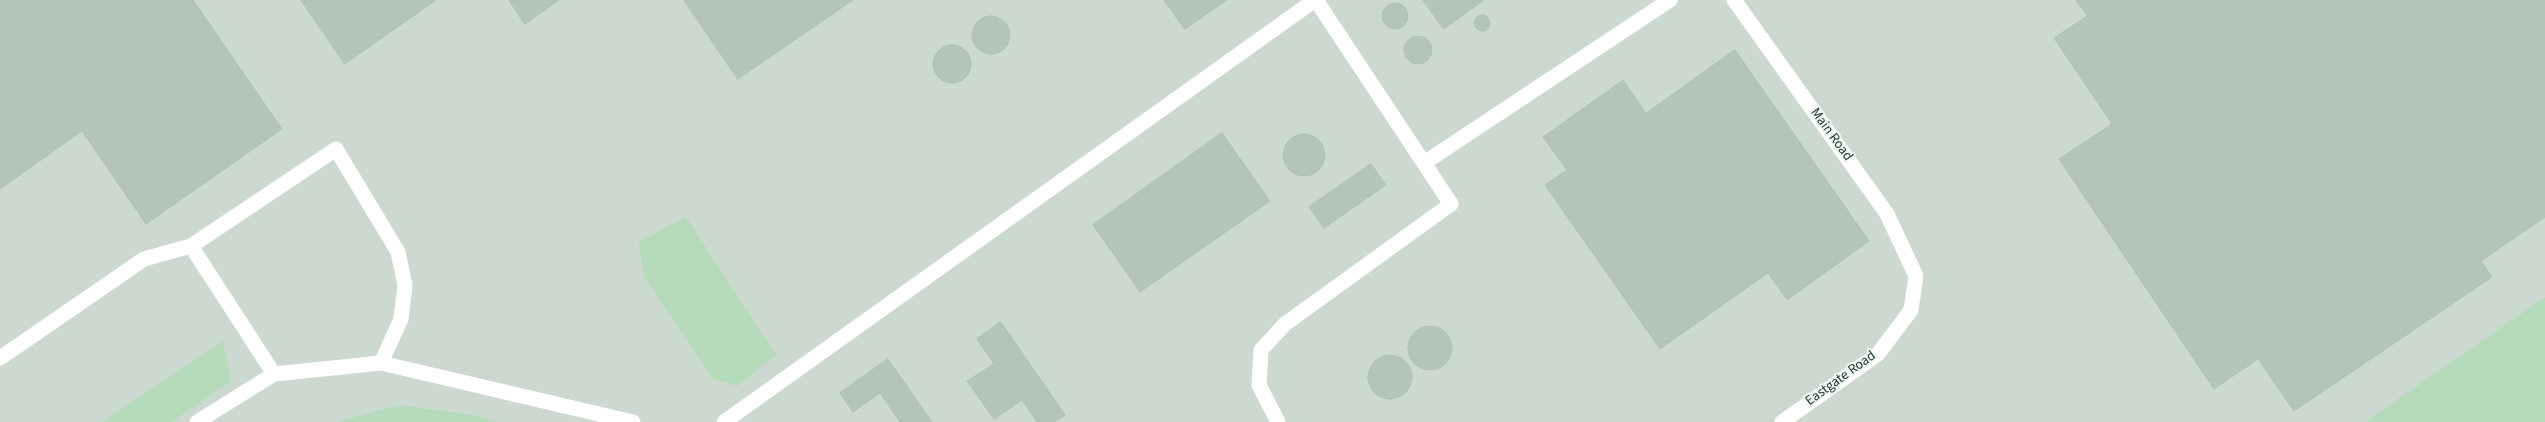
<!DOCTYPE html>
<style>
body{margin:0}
canvas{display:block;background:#dde9e2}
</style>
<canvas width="2545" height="422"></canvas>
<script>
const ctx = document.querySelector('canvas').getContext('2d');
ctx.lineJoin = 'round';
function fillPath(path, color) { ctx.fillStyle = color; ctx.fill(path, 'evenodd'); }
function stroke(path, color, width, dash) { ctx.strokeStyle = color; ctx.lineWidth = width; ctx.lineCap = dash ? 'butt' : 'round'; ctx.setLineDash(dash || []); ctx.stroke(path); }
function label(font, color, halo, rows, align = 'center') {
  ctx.font = font + ' "Source Sans 3",sans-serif'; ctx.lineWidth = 4; ctx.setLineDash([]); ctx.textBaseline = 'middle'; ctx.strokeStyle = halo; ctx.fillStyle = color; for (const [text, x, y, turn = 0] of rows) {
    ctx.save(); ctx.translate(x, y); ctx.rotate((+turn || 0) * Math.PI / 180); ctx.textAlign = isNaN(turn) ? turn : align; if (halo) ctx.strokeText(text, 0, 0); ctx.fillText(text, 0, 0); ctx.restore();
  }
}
const built = new Path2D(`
 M0,0H2545V422H0Z`);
const green = new Path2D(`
 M686,217L776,355L737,386L713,379L644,277L639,242Z
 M2545,297V422H2365Z
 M223,341L231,381L172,422H102Z
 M399,405L472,415L499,422H337Z`);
const building = new Path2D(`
 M0,0H193L282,129L146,224L82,131L0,189Z
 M301,0H436L345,64Z
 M509,0H559L525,24Z
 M684,0H853L738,79Z
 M1164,0H1227L1185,29Z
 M1423,0H1484L1444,29Z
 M2076,0H2545V217L2481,261L2492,277L2294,411L2258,359L2214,389L2059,159L2112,124L2054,38L2087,16Z
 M1382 16a13 13 0 1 1 26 0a13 13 0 1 1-26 0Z
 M1474 23a8 8 0 1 1 16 0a8 8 0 1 1-16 0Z
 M972 35a19 19 0 1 1 38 0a19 19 0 1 1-38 0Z
 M1404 50a14 14 0 1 1 28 0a14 14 0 1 1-28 0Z
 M933 64a19 19 0 1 1 38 0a19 19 0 1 1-38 0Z
 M1735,50L1869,241L1787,300L1768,273L1660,349L1545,185L1567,170L1543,137L1623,80L1646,113Z
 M1222,133L1270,201L1140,292L1093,225Z
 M1283 155a21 21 0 1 1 42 0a21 21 0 1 1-42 0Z
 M1371,164L1386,185L1324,228L1309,207Z
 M1001,322L1065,415L1055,422H1037L1022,400L994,419L967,381L994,364L977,339Z
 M1408 348a22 22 0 1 1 44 0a22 22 0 1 1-44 0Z
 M1368 377a22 22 0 1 1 44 0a22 22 0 1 1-44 0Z
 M888,359L932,422H900L880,393L853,412L840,393Z`);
const service = new Path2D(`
 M1734,0L1887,214L1916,276L1911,310L1878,354L1782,422
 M1424,163L1670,0
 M0,358L144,259L191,246
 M274,374L191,246L336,149L398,252L405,285L401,319L381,363
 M197,422L274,374L381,363L633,422
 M724,422L1315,0
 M1278,422L1259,385L1261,350L1285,324L1451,204L1316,0`);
const streetNames = [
 ["Main Road",1831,135,54],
 ["Eastgate Road",1841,379,-36]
];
fillPath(built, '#ccd9d1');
fillPath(green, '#b6dbbb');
fillPath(building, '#b3c4bb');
stroke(building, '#b0c2b8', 1);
stroke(service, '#fff', 15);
label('14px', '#1f382e', '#eef6f1', streetNames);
</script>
